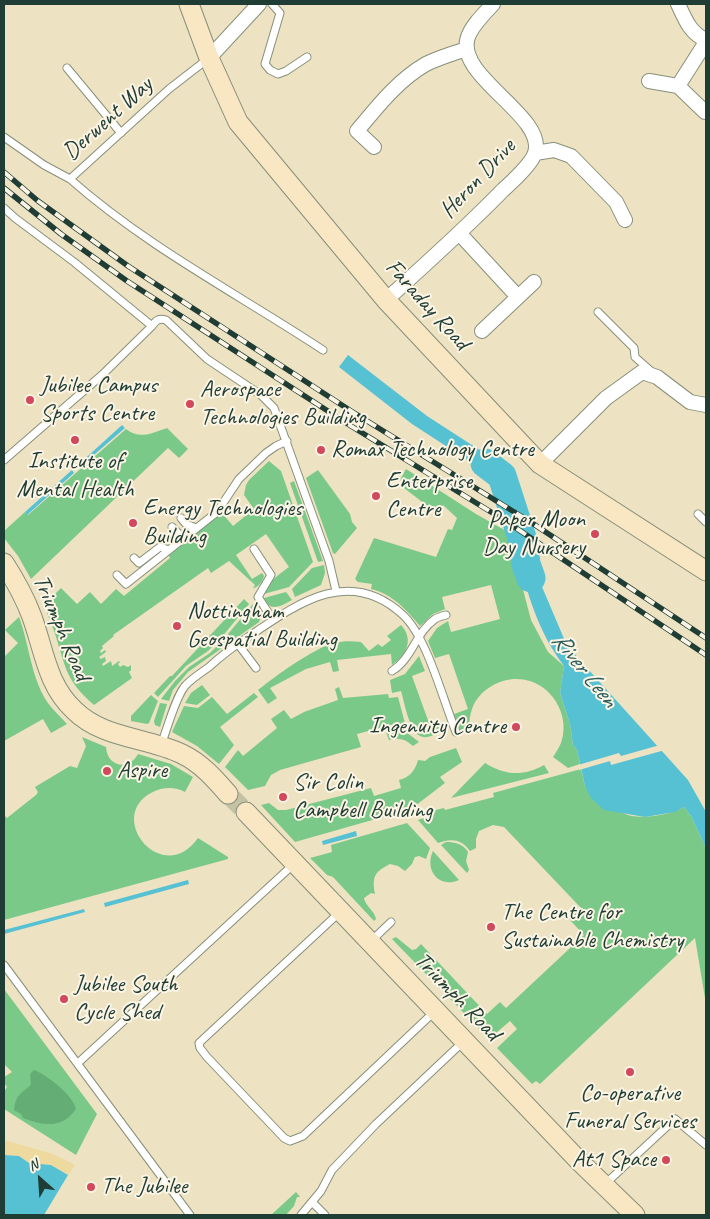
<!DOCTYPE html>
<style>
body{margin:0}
#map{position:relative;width:710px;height:1219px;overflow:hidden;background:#ede2c1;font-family:Caveat,sans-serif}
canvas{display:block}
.frame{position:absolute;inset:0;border:5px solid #1f3d34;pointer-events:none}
.north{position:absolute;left:15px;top:1154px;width:50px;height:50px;-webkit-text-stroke:4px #fcf5e5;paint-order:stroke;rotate:334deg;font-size:14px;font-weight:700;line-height:20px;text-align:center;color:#1f3d34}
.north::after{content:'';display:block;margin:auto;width:18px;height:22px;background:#1f3d34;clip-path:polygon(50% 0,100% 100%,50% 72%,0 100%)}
</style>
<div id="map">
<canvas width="710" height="1219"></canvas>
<div class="frame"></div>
<div class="north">N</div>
</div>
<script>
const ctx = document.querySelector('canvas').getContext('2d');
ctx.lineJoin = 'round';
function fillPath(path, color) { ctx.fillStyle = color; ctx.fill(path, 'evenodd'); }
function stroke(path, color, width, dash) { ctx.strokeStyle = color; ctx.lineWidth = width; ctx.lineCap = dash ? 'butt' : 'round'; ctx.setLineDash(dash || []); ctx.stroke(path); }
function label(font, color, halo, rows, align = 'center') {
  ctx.font = font + ' Caveat,sans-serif'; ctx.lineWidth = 4; ctx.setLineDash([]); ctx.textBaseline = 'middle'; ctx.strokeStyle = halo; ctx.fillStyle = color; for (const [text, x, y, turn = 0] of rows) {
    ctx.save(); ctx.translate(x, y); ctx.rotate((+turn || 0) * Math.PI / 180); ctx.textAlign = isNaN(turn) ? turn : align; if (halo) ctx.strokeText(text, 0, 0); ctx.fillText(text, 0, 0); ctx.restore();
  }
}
const green = new Path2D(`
 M167,428L188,449L179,458L168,448L31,579L18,556L4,538V531L25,512L28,515L126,429C140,440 152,433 167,428Z
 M269,461L281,471L313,562L289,587L264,594C267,583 279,574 289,567L266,534L236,555L252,579L262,573L264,576C263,581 258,588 253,588L255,585L229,561L211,573L208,568L113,635L114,636L102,646L103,648L100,651L101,653L105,650L106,652L99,657L101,659L105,657L106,661L102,664L103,666L111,661L112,666L119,661L120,662L118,664L120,667L123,665L128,667L131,665V670L129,672L132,678L94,705C64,679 66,666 54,631C51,622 47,613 44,605L61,588L77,604L90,592L101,604L116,589L124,596L170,558L168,554L222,513L233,526L254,509L244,495L246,485L249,480Z
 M406,469L476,514L508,532L531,620L548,652L564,666L560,693L570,724L573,745L577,750L580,764L568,768L553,757C556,752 559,748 561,743C570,718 555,689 530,681C509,674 484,685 474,704C470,713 469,721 469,731L461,733L454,714L468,709L449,654L435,658L428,641L437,628L448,621L451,632L500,619L491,585L442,597L445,609L433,614L420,626C406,609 392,594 371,589L372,584L358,582L355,579L374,538L436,557L448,529L452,530L457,518L443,505L438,514L404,488L406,482L400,480Z
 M318,470L350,514L352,522L357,528L335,554L333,553L306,478Z
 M294,481L323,561L318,562L290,483Z
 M324,565L325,573L321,585L295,597L292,589L312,568Z
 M286,592L292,600C281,606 270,613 264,598Z
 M244,599L249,604L221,638L208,651L186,666L158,697L154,693L170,676H172Z
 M253,604C259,610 263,613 259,622L188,672L173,690L169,701L161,699L175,681L189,667L210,653L223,640Z
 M19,617C30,646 31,682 51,707C56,713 62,718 67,724L51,733L43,719L4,741V657L18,643L5,630Z
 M401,625C414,639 407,655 392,665L391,654L337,660L339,671L333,672L330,662L306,669L270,688L277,698L268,704L258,690C274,677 314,648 334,643C343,641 351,641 361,642L369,651L378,644L382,647L391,640L387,636Z
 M419,656L425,671L412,676L429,723L438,720L440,728C437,733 434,736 427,737C410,740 405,704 401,691L392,693L390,680L405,674Z
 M202,685L210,695L197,705L185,703L191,693Z
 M339,687L343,698L388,694L389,698L398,697L406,727L391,725L357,734L361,747L280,770L271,775L265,786L248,790L225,767L238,750L243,756L277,728L271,719L284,710L291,719L304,712L338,700L335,689Z
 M254,693L258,697L220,727L234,745L219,764L197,746L172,732L184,706L198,708L212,697L227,714Z
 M151,695L158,701L149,723L147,724L131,721V716Z
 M160,703L167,704L160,727L155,725L154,721Z
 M395,730L406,732L419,742L413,746C406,739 398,737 389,740L386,732Z
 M82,737L106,747C107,767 129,771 138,754L171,764L193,777L185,792C176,787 164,787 155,791C102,814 162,889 198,838L228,857V859L4,920V815L7,818L36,795L38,792L35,787L70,766L77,768L86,746Z
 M456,748L462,762L440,777L445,783L411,809L295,842L261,805L269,803L278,810H286L371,788L374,796L401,788L399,780C410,777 415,771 418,760L425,761L430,757Z
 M485,763C504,775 523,777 544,765L549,773L451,798Z
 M581,769L585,786C597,795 610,806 623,813C638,821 670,815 684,807L691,816L706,848V1004L695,938L540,1084L536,1081L532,1084L497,1048L517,1029L510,1021L489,1039L392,939L396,937L412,950L416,949L421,944L487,1014L500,1002L506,1008L584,935L569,919L581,908L504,827L493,825L479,831L476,839V848L470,851C462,839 451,838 438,843L418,820L427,817V812L444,808L445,810L494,797L493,793Z
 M407,823L430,848L426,859L419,856L415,857L412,864L405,871L398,866L390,864C374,872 372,877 375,894L371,893L364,898C365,906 375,911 376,919L374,921L333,877L327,875L310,858L332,852L331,845Z
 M446,842C455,842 463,844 468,852L466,861L469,870L467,873L441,845Z
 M433,851L459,880C439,889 424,870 433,851Z
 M4,989L97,1114L76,1155L4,1109V1092L7,1087L4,1083V1077L12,1072L4,1064Z
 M296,1192L300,1197H297L294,1206L286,1215H271Z`);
const forest = new Path2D(`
 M34,1070C47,1075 73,1095 76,1109C62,1129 44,1126 23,1118L21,1114L14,1110C15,1096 21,1093 31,1085L30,1074Z`);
const sand = new Path2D(`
 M4,1140L53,1154L75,1165L68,1175L51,1165L29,1163L19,1156L4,1155Z`);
const water = new Path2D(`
 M348,355L427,416L492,458L512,478L527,506L494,484L489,474L412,424L339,367Z
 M122,425L125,428L80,467L78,465Z
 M72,470L74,473L27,515L25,512Z
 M508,532L539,552L533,562L534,568L565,641L578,658L688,780L706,812V848L691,816L684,807L675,812L645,817L604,810L591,798L585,786L577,750L573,745L570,724L560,693L564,666C537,630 529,596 516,553C514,546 510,540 508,532Z
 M356,831L357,836L323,845L322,841Z
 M188,880L189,884L105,907L104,903Z
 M84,909L85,912L4,934V930Z
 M4,1155L19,1156L29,1163L51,1165L68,1175L44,1215H4Z`);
const pier = new Path2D(`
 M494,484L527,506L528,509L495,488Z
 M660,745L665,750L611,765L610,761L579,770L578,765L619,753L621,756Z`);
const river = new Path2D(`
 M485,463L502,476L523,541L526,564L531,578`);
const secondaryTunnel = new Path2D(`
 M228,794L246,812`);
const lane = new Path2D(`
 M272,4L280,13L265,64L270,70L278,74L286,71L307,57
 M67,68L121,133
 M4,137L44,165L70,179L169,89L209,58
 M70,179C147,247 238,294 323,350
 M4,208L15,218L74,262L152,326L102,375L4,460
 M598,312L634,348L635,357L652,372
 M152,326C156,320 159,318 166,320L207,359L261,395L274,408L329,561L336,591
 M698,514L706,522
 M181,518L186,524L196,528
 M172,527L183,538
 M254,549L271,575L258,597L273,620
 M134,558L139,563L160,547L169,550
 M117,575L126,584L217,512L239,479L266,453L276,446L287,441
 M238,644L256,668
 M392,671C412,659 416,632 435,619C438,617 442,616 446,615
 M161,745C167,730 175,698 185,686C192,678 201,673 209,667C221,656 234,646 248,637C297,604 349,565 403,615C427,637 443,700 456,732
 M340,912L199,1043L200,1048L207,1057L284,1138L290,1141L303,1136L434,1012
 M370,942L391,922
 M4,965L190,1215
 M78,1063L295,863
 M604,1185L675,1119L706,1145
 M312,1202L325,1215
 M301,1215L321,1191L332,1170L376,1124L464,1041`);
const street = new Path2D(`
 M678,4C685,19 690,33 706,40
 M209,58L259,4
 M649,81L678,86L705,112
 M678,86L706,42
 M374,147L357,131C377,107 398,80 426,64C438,58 452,54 466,49
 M535,153L554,150L571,156L616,202L625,220
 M459,233L518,297
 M386,300C426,264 466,228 503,190C512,182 532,163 535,153C547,116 454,76 468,37C472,25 485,13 493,4
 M482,331L534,282
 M540,464L606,398L642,372L657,377L690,402L706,405`);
const secondary = new Path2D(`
 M189,4L209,58L238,122L386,300L540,464L706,571
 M4,563C15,580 25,598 32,617C44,650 47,685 74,710C103,739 147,737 182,754C201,763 215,779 228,794
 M246,812L580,1162L635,1215`);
const rail = new Path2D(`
 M4,172L38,201L128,266L351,411L532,523L706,638
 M4,188L61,234L127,281L351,426L504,520L706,655`);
const markers = [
 [30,400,5,"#d1495b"],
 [190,404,5,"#d1495b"],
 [75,440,5,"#d1495b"],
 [321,450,5,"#d1495b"],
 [376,496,5,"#d1495b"],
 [133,523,5,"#d1495b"],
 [595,534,5,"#d1495b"],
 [177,626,5,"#d1495b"],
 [516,727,5,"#d1495b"],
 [107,771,5,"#d1495b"],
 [283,797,5,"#d1495b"],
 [491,927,5,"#d1495b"],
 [64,999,5,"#d1495b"],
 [630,1072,5,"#d1495b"],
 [666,1160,5,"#d1495b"],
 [91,1187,5,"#d1495b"]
];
const streetNames = [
 ["Derwent Way",108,119,-42],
 ["Heron Drive",478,179,-47],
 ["Faraday Road",427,305,48],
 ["Triumph Road",61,628,67],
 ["Triumph Road",457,997,46]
];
const poiNames = [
 ["Jubilee Campus",40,386],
 ["Sports Centre",40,414],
 ["Aerospace",200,390],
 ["Technologies Building",200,418],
 ["Romax Technology Centre",331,450],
 ["Institute of",75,462,"center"],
 ["Mental Health",75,490,"center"],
 ["Enterprise",386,482],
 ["Centre",386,510],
 ["Energy Technologies",143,509],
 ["Building",143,537],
 ["Paper Moon",585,520,"right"],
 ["Day Nursery",585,548,"right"],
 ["Nottingham",187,612],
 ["Geospatial Building",187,640],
 ["Ingenuity Centre",506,727,"right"],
 ["Aspire",117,771],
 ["Sir Colin",293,783],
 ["Campbell Building",293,811],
 ["The Centre for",501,913],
 ["Sustainable Chemistry",501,941],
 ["Jubilee South",74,985],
 ["Cycle Shed",74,1013],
 ["Co-operative",630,1094,"center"],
 ["Funeral Services",630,1122,"center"],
 ["At1 Space",656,1160,"right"],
 ["The Jubilee",101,1187]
];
const waterNames = [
 ["River Leen",584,670,51]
];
fillPath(green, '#7bc989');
fillPath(forest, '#64ad75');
fillPath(sand, '#eeda9e');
fillPath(water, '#57c1d4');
fillPath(pier, '#ede2c1');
stroke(river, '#57c1d4', 29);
stroke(secondaryTunnel, '#c4c1a5', 19, [19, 9]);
stroke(lane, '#86907a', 9);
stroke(street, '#86907a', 16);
stroke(secondary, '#86907a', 21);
stroke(lane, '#fff', 7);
stroke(street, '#fff', 14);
stroke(secondary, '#f9e7c3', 19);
stroke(rail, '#1f3d34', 5.5);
stroke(rail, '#fcf5e5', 4, [11]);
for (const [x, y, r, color] of markers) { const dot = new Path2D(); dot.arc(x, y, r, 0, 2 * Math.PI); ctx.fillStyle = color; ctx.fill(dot); stroke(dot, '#fcf5e5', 2); }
label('24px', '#1f3d34', '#fcf5e5', streetNames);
label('24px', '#1f3d34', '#fcf5e5', poiNames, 'left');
label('italic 25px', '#2d5e5c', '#fcf5e5', waterNames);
</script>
